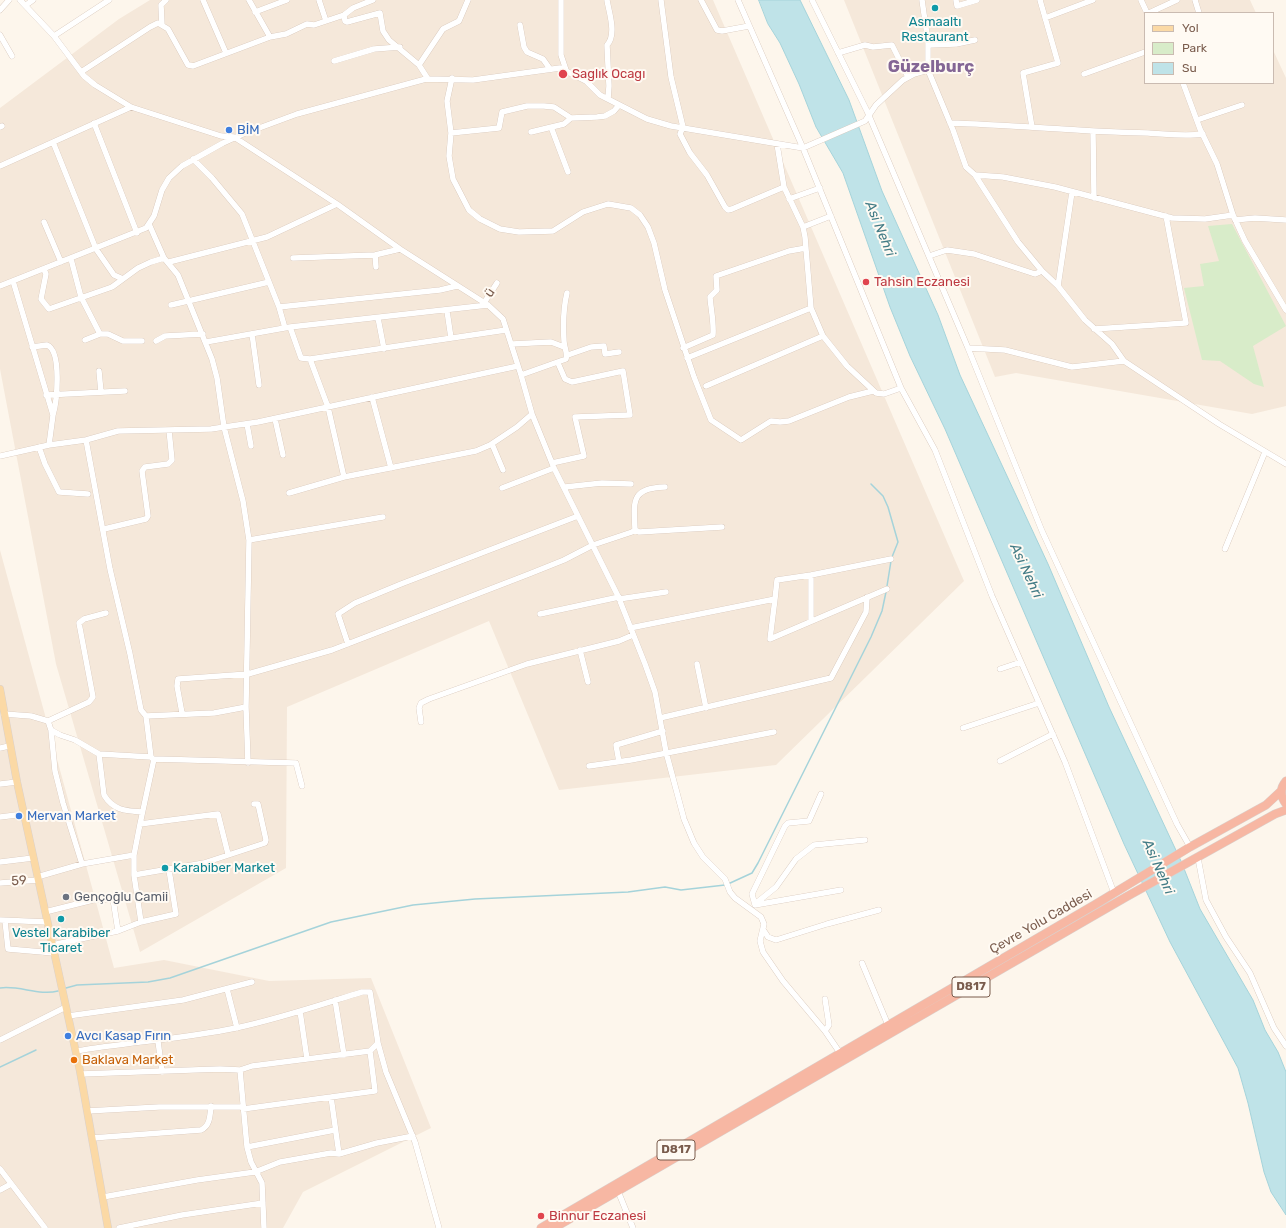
<!DOCTYPE html>
<meta charset="utf-8">
<style>
body{margin:0}
#map{position:relative;width:1286px;height:1228px;overflow:hidden;background:#fdf6ec;font-family:Rubik,sans-serif}
canvas{display:block}
.legend{position:absolute;left:1144px;top:12px;width:130px;height:72px;box-sizing:border-box;background:#fffaf3;border:1px solid #cabbb1;margin:0;padding:5px 7px;list-style:none;font-size:12px;color:#7a5c4d}
.legend li{display:flex;align-items:center;gap:8px;height:20px}
.legend b{width:20px;border:1px solid #cabbb1}
</style>
<div id="map">
<canvas width="1286" height="1228"></canvas>
<ul class="legend">
<li><b style="height:5px;background:#fbd9a5"></b>Yol</li>
<li><b style="height:11px;background:#d8ecc9"></b>Park</li>
<li><b style="height:11px;background:#bfe3e8"></b>Su</li>
</ul>
</div>
<script>
const ctx = document.querySelector('canvas').getContext('2d');
ctx.lineJoin = 'round';
function fillPath(path, color) { ctx.fillStyle = color; ctx.fill(path, 'evenodd'); }
function stroke(path, color, width, dash) { ctx.strokeStyle = color; ctx.lineWidth = width; ctx.lineCap = dash ? 'butt' : 'round'; ctx.setLineDash(dash || []); ctx.stroke(path); }
function label(font, color, halo, rows, align = 'center') {
  ctx.font = font + ' Rubik,sans-serif'; ctx.lineWidth = 4; ctx.setLineDash([]); ctx.textBaseline = 'middle'; ctx.strokeStyle = halo; ctx.fillStyle = color; for (const [text, x, y, turn = 0] of rows) {
    ctx.save(); ctx.translate(x, y); ctx.rotate((+turn || 0) * Math.PI / 180); ctx.textAlign = isNaN(turn) ? turn : align; if (halo) ctx.strokeText(text, 0, 0); ctx.fillText(text, 0, 0); ctx.restore();
  }
}
const residential = new Path2D(`
 M150,0H713L964,581L776,765L559,790L489,621L287,707L286,868L140,952L56,664L0,369V108L119,19Z
 M844,0H1250L1256,13H1145V83H1273V50L1286,78V406L1252,414L1016,373L995,377Z
 M0,550L114,968L164,960L269,981L371,978L431,1128L303,1192L283,1228H0Z`);
const green = new Path2D(`
 M1232,224L1286,326L1253,346L1264,387L1254,384L1220,361L1202,360L1184,288L1204,286L1200,264L1219,261L1208,226Z`);
const water = new Path2D(`
 M759,0H800L849,100L882,191L938,315L960,375L1048,564L1109,707L1181,861L1200,909L1253,1000L1265,1030L1278,1052L1286,1072V1215L1271,1192L1264,1172L1248,1103L1238,1068L1170,942L1124,844L945,429L910,356L890,307L843,173L816,127L799,84L780,43L768,24Z`);
const stream = new Path2D(`
 M871,484L883,496L888,507L898,542L892,557
 M887,586L891,561
 M728,884L752,873L758,863L871,637L882,611L886,592
 M0,988C19,985 39,996 58,991
 M66,988L77,985L148,982L170,978L331,922L413,905L475,899L628,892L665,887L681,890L725,885
 M0,1067L36,1050`);
const minor = new Path2D(`
 M20,0L54,36L84,76L95,85L131,107L221,136L234,137L337,204L400,249L488,305L503,319L521,375L532,414L517,427L490,445L476,451L344,477L289,493
 M203,0L226,53
 M249,0L270,37L286,34L307,24L314,25L344,15L353,8L373,0
 M319,0L326,21
 M561,0V55L566,70
 M607,0C609,13 617,34 607,45L609,86L608,99
 M661,0L671,77L683,127L680,134L690,153L707,175L725,207L728,210L732,209L784,187
 M701,0L717,30L722,31L749,26
 M812,0L867,111L968,348L1005,350L1072,367L1124,361
 M922,0L928,42V70L953,130L966,167L975,175L1003,177L1055,187L1172,218L1205,219L1233,215
 M956,0L957,6L977,0
 M1141,0L1147,13
 M1195,0L1199,13
 M26,5L33,0
 M0,10L9,0
 M255,12L287,0
 M1149,13L1177,0
 M344,15L345,21L347,22L380,13L383,31L389,40L419,65L428,79
 M1045,18L1093,0
 M162,25L161,5L166,0
 M520,25L524,47L527,52L543,59L550,69
 M0,35L12,56
 M54,36L109,0
 M929,45L956,44L975,40
 M838,53L865,45L873,47L892,45L908,77
 M334,61L374,49L400,47
 M419,65L443,29L459,21L468,0
 M81,72L150,27L158,23L168,29L188,65L193,66L270,37
 M1084,74L1145,52
 M452,78L447,101L451,133L449,156L453,179L469,210L480,219L500,229L519,232L553,231L583,212L608,204L631,208L640,215L648,227L654,243L665,290L694,377L711,420L741,440L771,421L780,422L789,421L849,397L873,391
 M1183,83L1200,129L1217,164L1233,215L1245,241L1286,310
 M1197,120L1242,105
 M94,123L137,233
 M950,123C1016,125 1082,132 1148,133C1167,134 1184,137 1203,134
 M0,127L2,126
 M551,127L568,172
 M1032,127L1023,73L1058,63L1040,0
 M531,132L564,124L571,118
 M1093,132L1094,198
 M451,133L499,128L502,112L527,106H544L554,107L571,118L597,117L605,116L614,111L619,105
 M53,142L96,249L114,275L123,279
 M777,144L784,187L803,227L805,237L811,308L823,336
 M193,159L212,178L242,214L279,307L440,290L457,286
 M0,166L131,107
 M975,175L1018,242L1042,271L1058,286L1085,320L1112,344L1124,361L1219,424L1286,464
 M789,199L820,188
 M1235,220L1255,218L1286,220
 M44,222L61,262
 M149,224L164,258L178,275L212,359L217,378L224,427L243,501L249,540L383,517
 M803,227L831,216
 M375,255L376,267
 M929,256L947,250L974,254L1035,274L1042,271
 M293,258L375,255L400,249
 M71,259L81,297L100,334
 M169,262L267,237L337,204
 M44,269L46,274L41,299L49,309L112,287L138,268L151,262L164,258
 M13,281L53,415L49,445L86,440L118,431L211,429L258,422L518,366
 M0,286L146,228L154,216L162,190L169,178L182,166L223,143L243,134L297,114L426,79L473,80L560,68L586,81L600,95L647,119L671,126L803,148L865,121L876,105L903,80L914,74L928,70
 M1058,286L1072,192
 M484,303L497,283
 M171,305L269,282
 M279,307L285,328
 M447,311L451,338
 M378,318L384,349
 M290,327L488,305
 M1094,329L1186,323L1166,216
 M252,334L259,385
 M85,340L100,334H108L123,341H142
 M156,341L165,336L203,334
 M206,342L290,327L301,358L310,359
 M512,344L551,342L564,347
 M32,347L47,345C62,351 57,401 53,415
 M683,348L713,335C714,322 711,310 710,297L717,290L716,276L789,251L806,248
 M968,348L1042,531L1177,824L1190,847
 M568,355L591,347L604,346L605,354L619,352
 M687,358L811,308
 M99,371L101,392
 M521,375L566,359C568,353 564,347 564,341C563,324 563,309 567,293
 M706,386L823,336L847,366L876,393L884,394L901,388L803,148L738,0
 M901,388L935,450L992,596L1065,762L1114,893
 M46,395L125,391
 M372,397L391,468
 M532,414L554,468L618,596L645,664L655,692L666,752L684,819L694,843L703,857L725,879L730,892L735,898L761,917L764,924L760,941L763,952L783,981L825,1031L840,1053
 M275,419L283,455
 M247,424L251,446
 M86,440L110,569L130,654L141,710L146,716L214,713L246,707L248,763
 M492,444L503,470
 M39,447L45,464L59,492L88,494
 M0,456L49,445
 M552,463L584,456L575,417L630,415L623,371L572,382L565,379L558,363
 M344,477L328,407L310,359L506,330
 M565,487L602,483L631,484
 M502,488L554,468
 M104,529L146,519L148,516L142,471L145,467L168,464L172,460L169,430
 M635,530L639,532L722,527
 M1225,549L1265,452
 M619,599L666,592
 M775,599L777,580L811,575
 M540,614L619,597
 M811,621V575L891,559
 M630,628L775,599L770,639L887,589
 M348,644L338,614L355,603L401,584L578,516
 M580,650L588,682
 M697,664L706,708
 M1000,669L1021,662
 M246,707L249,540
 M182,713L177,686L178,679L248,674L332,650L529,574L564,560L593,545L632,532L635,530C634,502 630,488 665,487
 M4,714L31,716L48,721L51,730L60,735L75,740L99,754L104,795C113,810 125,811 142,812
 M146,716L151,757L153,759
 M660,718L831,678L866,612L867,597
 M48,721L89,702L93,697L79,623L84,619L106,613
 M421,722L419,708L421,703L429,699L527,664L619,641L633,635
 M963,728L1039,703
 M51,730L55,771L63,803L82,864
 M0,748L9,746
 M99,754L151,757
 M1000,761L1053,734
 M619,762L616,745L663,731
 M589,766L631,760L774,732
 M0,784L17,782
 M821,794L809,821L788,823L785,826L752,894L755,905L841,890
 M0,817L24,814
 M140,824L154,759L296,763L302,786
 M228,854L218,814L140,824L134,855V875L204,863L265,843L266,840L258,804H254
 M1198,858L1206,900L1226,937L1250,973L1274,1028L1286,1046
 M0,862L33,858
 M134,875L141,922
 M37,877L82,864L134,855
 M0,883L38,880
 M755,904L776,887L796,859L814,845L865,840
 M45,912L93,900L113,899L118,931
 M0,920L47,922
 M5,921L8,949L54,953
 M764,931L768,937L776,940L827,924L879,910
 M52,945L118,931L141,922L176,914L169,870
 M862,963L888,1025
 M227,989L237,1028
 M335,1000L344,1055
 M300,1011L307,1059
 M68,1016L183,1000L252,982
 M825,1031L829,1025L825,999
 M0,1040L66,1007
 M158,1041L162,1072
 M378,1043L386,1072L415,1142L439,1228
 M76,1051C129,1042 183,1039 236,1028C279,1019 320,1005 362,992H370L378,1043L370,1051L252,1066L240,1070L220,1069L81,1074
 M240,1070L247,1147L251,1162L262,1183L264,1228
 M243,1109L375,1091L370,1051
 M87,1111L159,1107H242
 M92,1138L201,1130C210,1126 210,1116 211,1106
 M247,1147L335,1130
 M339,1154L377,1143L413,1136
 M0,1169L45,1228
 M0,1190L11,1184
 M618,1191L633,1228
 M103,1197L197,1180L255,1172L280,1162L331,1153L339,1154L331,1097
 M119,1228L182,1215L263,1203`);
const major = new Path2D(`
 M0,689L17,782L80,1071L108,1228`);
const highway = new Path2D(`
 M1286,781C1280,788 1280,796 1286,804
 M541,1228L1096,904L1190,847L1266,805L1281,791
 M554,1228L1126,897L1275,814L1286,810`);
const markers = [
 [935,8,4,"#0f9aa8"],
 [563,74,5,"#e0444e"],
 [229,130,4,"#3f7fe0"],
 [866,282,4,"#e0444e"],
 [19,816,4,"#3f7fe0"],
 [165,868,4,"#0f9aa8"],
 [66,897,4,"#6b7280"],
 [61,919,4,"#0f9aa8"],
 [68,1036,4,"#3f7fe0"],
 [74,1060,4,"#e8710a"],
 [541,1216,4,"#e0444e"]
];
const shields = [
 [971,987,38],
 [676,1150,38]
];
const shieldNames = [
 ["D817",971,987],
 ["D817",676,1150]
];
const cultureNames = [
 ["Asmaaltı",935,22],
 ["Restaurant",935,37],
 ["Karabiber Market",173,868,"left"],
 ["Vestel Karabiber",61,933],
 ["Ticaret",61,948]
];
const healthNames = [
 ["Saglık Ocagı",572,74],
 ["Tahsin Eczanesi",874,282],
 ["Binnur Eczanesi",549,1216]
];
const shopNames = [
 ["BİM",237,130],
 ["Mervan Market",27,816],
 ["Avcı Kasap Fırın",76,1036]
];
const streetNames = [
 ["ü",490,293,-55],
 ["59",19,881,-4],
 ["Çevre Yolu Caddesi",1041,922,-30]
];
const worshipNames = [
 ["Gençoğlu Camii",74,897]
];
const foodNames = [
 ["Baklava Market",82,1060]
];
const waterNames = [
 ["Asi Nehri",880,229,68],
 ["Asi Nehri",1026,571,65],
 ["Asi Nehri",1158,867,66]
];
const districtNames = [
 ["Güzelburç",931,67]
];
fillPath(residential, '#f5e8da');
fillPath(green, '#d8ecc9');
fillPath(water, '#bfe3e8');
stroke(water, '#a5d3da', 1);
stroke(stream, '#a5d3da', 1.5);
stroke(minor, '#d1beb0', 6);
stroke(major, '#dad1cd', 8);
stroke(highway, '#dad1cd', 9);
stroke(minor, '#fff', 5.5);
stroke(major, '#fbd9a5', 7);
stroke(highway, '#f7b7a3', 8);
for (const [x, y, r, color] of markers) { const dot = new Path2D(); dot.arc(x, y, r, 0, 2 * Math.PI); ctx.fillStyle = color; ctx.fill(dot); stroke(dot, '#fffaf3', 1.5); }
for (const [x, y, w] of shields) { const box = new Path2D(); box.roundRect(x - w / 2, y - 10, w, 20, 3); ctx.fillStyle = '#fffaf3'; ctx.fill(box); stroke(box, '#7a5c4d', 1); }
label('bold 12px', '#7a5c4d', null, shieldNames);
label('13px', '#0d838f', '#fffaf3', cultureNames);
label('13px', '#be3a42', '#fffaf3', healthNames, 'left');
label('13px', '#366cbe', '#fffaf3', shopNames, 'left');
label('13px', '#7a5c4d', '#fffaf3', streetNames);
label('13px', '#5b616d', '#fffaf3', worshipNames, 'left');
label('13px', '#c56008', '#fffaf3', foodNames, 'left');
label('italic 14px', '#437c86', '#fffaf3', waterNames);
label('bold 17px', '#846695', '#fffaf3', districtNames);
</script>
